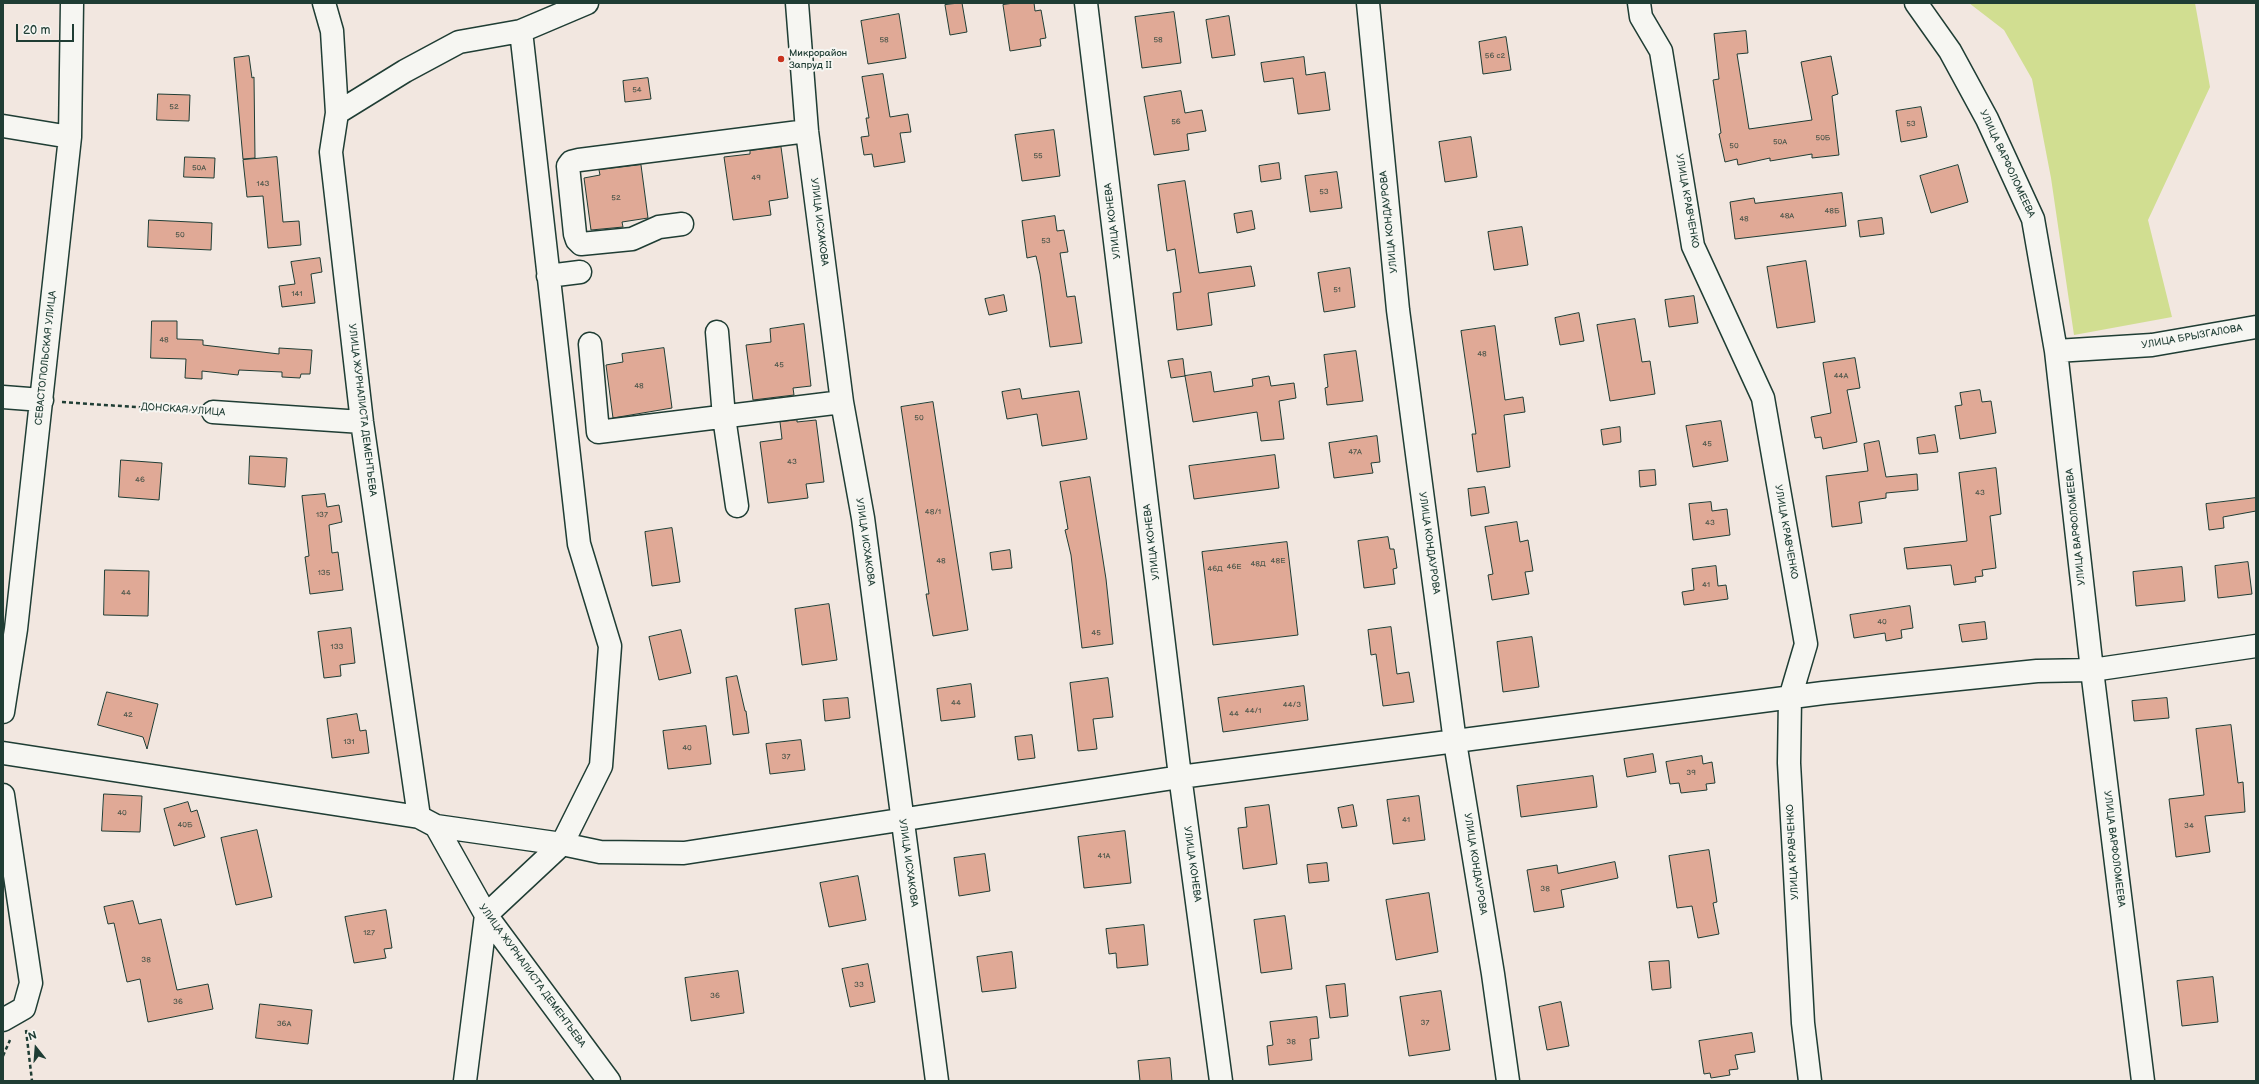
<!DOCTYPE html>
<meta charset="utf-8">
<style>
body{margin:0}
#map{position:relative;width:2259px;height:1084px;overflow:hidden;background:#f2e7e0;font-family:"Balsamiq Sans",sans-serif}
canvas{display:block}
.frame{position:absolute;inset:0;border:4px solid #1f3d34;pointer-events:none}
.north{position:absolute;left:16px;top:1028px;width:40px;height:40px;-webkit-text-stroke:3px #f6f6f2;paint-order:stroke;rotate:343deg;font-size:11px;font-weight:700;line-height:16px;text-align:center;color:#1f3d34}
.north::after{content:'';display:block;margin:auto;width:14px;height:18px;background:#1f3d34;clip-path:polygon(50% 0,100% 100%,50% 72%,0 100%)}
.scale{position:absolute;left:16px;top:24px;width:58px;height:18px;box-sizing:border-box;border:2px solid #1f3d34;border-top:0;padding-left:5px;font-size:12px;line-height:14px;white-space:nowrap;color:#1f3d34;-webkit-text-stroke:3px #f6f6f2;paint-order:stroke}
</style>
<div id="map">
<canvas width="2259" height="1084"></canvas>
<div class="frame"></div>
<div class="north">N</div>
<div class="scale">20 m</div>
</div>
<script>
const context = document.querySelector('canvas').getContext('2d');
context.lineJoin = 'round';
function fill(path, color) { context.fillStyle = color; context.fill(path, 'evenodd'); }
function trace(path, color, width, dash) { context.strokeStyle = color; context.lineWidth = width; context.lineCap = dash ? 'butt' : 'round'; context.setLineDash(dash || []); context.stroke(path); }
function write(font, color, halo, rows, align = 'center') {
  context.font = font + ' "Balsamiq Sans",sans-serif'; context.lineWidth = 4; context.setLineDash([]); context.textBaseline = 'middle'; context.strokeStyle = halo; context.fillStyle = color; for (const [text, x, y, turn = 0] of rows) {
    context.save(); context.translate(x, y); context.rotate((+turn || 0) * Math.PI / 180); context.textAlign = isNaN(turn) ? turn : align; if (halo) context.strokeText(text, 0, 0); context.fillText(text, 0, 0); context.restore();
  }
}
fill(new Path2D(`
 M1969,3H2195L2210,87L2148,220L2172,317L2074,335L2051,178L2032,79L2004,30Z`), '#d1de91');
const building = new Path2D(`
 M962,3L967,32L950,35L945,5Z
 M1014,3H1034L1035,11L1041,10L1046,38L1040,39L1041,46L1010,51L1003,5Z
 M1174,12L1181,63L1142,68L1135,17Z
 M899,14L906,58L868,64L861,21Z
 M1229,16L1235,55L1212,58L1206,20Z
 M1746,31L1748,53L1737,54L1749,129L1812,120L1801,62L1831,56L1838,94L1832,96L1839,155L1812,158V154L1770,161V158L1738,165L1737,159L1725,162L1719,134L1721,133L1713,80L1719,79L1714,34Z
 M1506,37L1511,70L1483,74L1479,42Z
 M249,56L252,78L254,77L255,158L243,159L234,58Z
 M1304,57L1306,75L1325,72L1330,110L1298,114L1293,78L1264,82L1261,63Z
 M883,74L890,117L908,114L911,132L900,133L905,162L874,167L872,154L864,155L861,137L869,136L866,118H869L862,77Z
 M648,78L651,99L625,102L623,81Z
 M1181,91L1185,113L1202,110L1206,131L1187,134L1189,150L1154,155L1144,97Z
 M158,94L190,95L189,121L157,120Z
 M1921,107L1927,137L1901,142L1896,111Z
 M1054,130L1060,176L1022,181L1015,135Z
 M1471,137L1477,177L1445,182L1439,142Z
 M781,147L788,198L769,201L771,215L733,220L724,157L750,154V151Z
 M185,157L215,158L214,178L184,177Z
 M277,157L283,222L299,221L301,245L268,248L263,196L247,197L243,160Z
 M1279,163L1281,179L1261,182L1259,166Z
 M641,165L648,218L622,222L623,227L591,230L584,178L600,175L599,170Z
 M1958,165L1968,202L1931,213L1920,176Z
 M1337,172L1342,208L1310,212L1305,176Z
 M1185,181L1199,273L1251,266L1255,286L1208,293L1212,325L1177,330L1173,293L1181,292L1175,249L1167,251L1158,185Z
 M1842,193L1846,226L1735,239L1730,202L1754,198L1755,203Z
 M1252,211L1255,229L1237,233L1234,214Z
 M1055,216L1057,231L1064,230L1068,252L1060,253L1067,297L1075,296L1082,343L1050,347L1040,274L1036,256L1027,258L1022,221Z
 M1882,218L1884,234L1860,237L1858,221Z
 M149,220L212,223L211,250L148,247Z
 M1522,227L1528,265L1494,270L1488,232Z
 M320,258L322,272L311,274L315,303L282,307L279,286L295,284L291,262Z
 M1806,261L1815,322L1777,328L1767,267Z
 M1350,268L1355,307L1324,312L1318,273Z
 M1004,295L1007,311L989,315L985,299Z
 M1694,296L1698,323L1669,327L1665,300Z
 M1579,313L1584,341L1560,345L1555,318Z
 M1635,319L1642,362L1650,361L1655,394L1610,401L1597,325Z
 M152,321H177V339L203,340V345L279,354V348L312,350L310,374H301L300,378L282,377V372L239,370L238,375L202,371V379L185,378L186,359L151,358Z
 M804,324L811,386L793,388L794,395L753,400L746,345L771,342L770,329Z
 M1495,326L1505,400L1523,397L1525,412L1504,415L1510,467L1477,472L1472,434H1476L1461,331Z
 M664,348L672,408L613,418L606,365L623,362L622,354Z
 M1356,351L1363,401L1327,405L1325,388L1328,387L1324,355Z
 M1855,358L1860,388L1847,390L1857,442L1823,449L1821,437L1815,438L1811,417L1831,413L1823,363Z
 M1183,359L1185,376L1171,378L1168,361Z
 M1211,372L1214,392L1253,386L1252,379L1269,376L1271,386L1294,383L1296,398L1279,401L1284,439L1261,441L1257,412L1193,422L1185,376Z
 M1020,389L1022,399L1079,391L1087,439L1042,446L1037,414L1007,419L1002,392Z
 M1980,390L1982,402L1991,401L1996,433L1960,439L1955,406L1962,405L1960,393Z
 M933,402L968,630L933,636L926,594H929L901,407Z
 M797,420V422L816,420L824,482L806,484L808,498L768,503L760,442L782,439L780,422Z
 M1721,421L1728,461L1693,467L1686,426Z
 M1620,427L1621,442L1603,445L1601,430Z
 M1935,435L1938,452L1919,454L1917,438Z
 M1377,436L1380,462L1371,463L1373,473L1334,478L1329,443Z
 M1879,441L1886,477L1917,474L1918,490L1886,493V498L1859,502L1862,523L1832,527L1826,476L1868,471L1864,444Z
 M1275,455L1279,488L1194,499L1189,466Z
 M250,456L287,458L285,487L249,484Z
 M121,460L162,463L159,500L119,497Z
 M1996,468L2001,514L1990,516L1996,568L1982,570L1983,576L1975,577L1976,582L1954,585L1951,565L1907,569L1904,548L1967,541L1959,473Z
 M1655,470L1656,485L1640,487L1639,471Z
 M1090,477L1106,579L1113,644L1082,648L1071,555L1065,530L1068,529L1060,482Z
 M1485,487L1489,513L1471,516L1468,489Z
 M325,494L327,507L339,505L342,522L329,525L332,553L338,552L343,590L310,594L305,557L309,556L302,496Z
 M2256,498V511L2223,517L2224,528L2209,530L2206,504Z
 M1711,502L1712,511L1727,509L1730,535L1693,540L1689,504Z
 M1517,522L1520,542L1528,540L1533,571L1525,572L1529,594L1492,600L1488,575L1493,574L1485,527Z
 M672,528L680,582L652,586L645,532Z
 M1388,537L1390,549H1394L1397,568L1393,569L1395,584L1364,588L1358,541Z
 M1287,542L1298,635L1213,645L1202,552Z
 M1010,550L1012,568L992,570L990,553Z
 M2248,562L2252,594L2218,598L2215,566Z
 M1716,566L1718,586L1726,585L1728,599L1684,605L1682,592L1694,590L1692,569Z
 M2182,567L2185,601L2136,606L2133,572Z
 M105,570L149,571L148,616L104,615Z
 M829,604L837,660L802,665L795,609Z
 M1910,606L1913,628L1901,630L1902,638L1886,641L1885,633L1854,638L1850,615Z
 M1985,622L1987,639L1962,642L1959,625Z
 M1391,627L1397,674L1409,672L1414,702L1383,706L1376,654L1371,655L1368,630Z
 M351,628L355,663L340,665L341,676L324,678L318,632Z
 M681,630L691,673L659,680L649,637Z
 M1532,637L1539,687L1503,692L1497,642Z
 M737,676L745,711H746L749,733L733,735L726,678Z
 M1108,678L1113,717L1093,719L1097,749L1078,751L1070,683Z
 M971,684L975,717L941,721L937,689Z
 M1304,686L1308,720L1223,732L1218,698Z
 M107,692L158,704L147,749L143,737L98,725Z
 M848,698L850,718L825,721L823,700Z
 M2167,698L2169,718L2134,721L2132,701Z
 M357,714L360,731L366,730L369,753L332,758L327,719Z
 M2231,725L2238,783L2243,782L2245,812L2205,816L2210,852L2176,857L2169,799L2204,795L2196,729Z
 M706,726L711,764L668,769L663,731Z
 M1032,735L1035,758L1018,760L1015,737Z
 M801,740L805,770L770,774L766,744Z
 M1653,754L1656,772L1627,777L1624,759Z
 M1702,756L1703,764L1712,762L1715,783L1706,784L1707,790L1681,793L1679,783L1670,784L1666,762Z
 M1593,776L1597,807L1521,817L1517,786Z
 M104,794L142,796L140,832L102,831Z
 M1419,796L1425,840L1393,844L1387,800Z
 M188,802L191,812L197,810L205,837L174,846L164,809Z
 M1269,805L1277,864L1243,869L1238,828L1247,827L1245,808Z
 M1353,805L1357,826L1342,828L1338,808Z
 M257,830L272,897L236,905L221,838Z
 M1125,831L1131,883L1084,888L1078,837Z
 M1709,850L1717,902L1713,903L1719,934L1698,938L1692,906L1677,908L1669,856Z
 M985,854L990,891L959,896L954,858Z
 M1615,862L1618,878L1561,890L1564,907L1534,912L1527,870L1557,865L1558,873Z
 M1327,863L1329,881L1309,883L1307,865Z
 M858,876L866,920L829,927L820,883Z
 M1429,893L1438,952L1396,960L1386,900Z
 M133,901L139,924L161,919L177,990L208,984L213,1009L148,1022L140,979L127,982L114,923L108,924L104,907Z
 M386,910L392,948L384,949L386,958L354,963L345,917Z
 M1285,916L1292,969L1261,973L1254,920Z
 M1144,925L1148,965L1117,968L1116,953L1109,954L1106,929Z
 M1012,952L1016,988L982,992L977,957Z
 M1669,961L1671,988L1652,990L1649,962Z
 M868,964L875,1002L850,1007L842,969Z
 M738,971L744,1013L691,1021L685,978Z
 M2213,977L2218,1022L2182,1026L2177,981Z
 M1345,984L1348,1016L1330,1018L1326,986Z
 M1441,991L1450,1050L1409,1056L1400,997Z
 M1561,1002L1569,1046L1547,1050L1539,1007Z
 M260,1004L312,1010L308,1044L256,1038Z
 M1317,1017L1319,1038L1310,1039L1312,1060L1269,1065L1267,1046L1273,1045L1270,1022Z
 M1752,1033L1755,1052L1735,1055L1738,1069L1729,1070L1730,1075L1711,1078L1710,1073L1704,1074L1699,1041Z
 M1170,1058L1172,1081H1140L1138,1061Z`);
fill(building, '#e0a996');
trace(building, '#1f3d34', 1);
const minor = new Path2D(`
 M324,3L332,31L337,113L331,152L362,422L419,817
 M797,3L807,131L842,402L863,518L937,1081
 M1086,3L1179,768L1221,1081
 M1368,3L1398,310L1455,742L1493,974L1508,1081
 M1639,3L1641,17L1661,51L1693,246L1763,398L1806,644L1790,698L1789,763L1803,1023L1810,1081
 M1916,3L1950,51L1987,119L2033,219L2056,351L2092,670L2143,1081
 M337,113L405,71L459,42L521,31L587,3
 M3,126L70,137
 M682,224L659,227L632,239L581,244L577,240L575,234L568,166L571,162L579,160L807,131
 M548,276L580,272
 M717,332L724,417L737,506
 M590,344L598,432L842,402
 M2056,351L2152,345L2256,327
 M3,397L42,400
 M213,412L362,422
 M3,712L16,629L70,137L72,3
 M3,753L419,817L436,826L562,844L600,852L684,853L1180,777L1823,693L2037,671L2092,670L2256,646
 M3,795L31,983L24,1008L3,1020
 M436,826L486,915L609,1081
 M465,1081L486,915L562,844L601,766L610,646L579,544L521,31`);
trace(minor, '#1f3d34', 25);
trace(new Path2D(`
 M62,402L193,411
 M26,1030L32,1081
 M3,1056L10,1040`), '#1f3d34', 2.5, [4, 3]);
trace(minor, '#f6f6f2', 22);
for (const [x, y, r, color] of [
 [781,59,4,"#c8321e"]
]) { const dot = new Path2D(); dot.arc(x, y, r, 0, 2 * Math.PI); context.fillStyle = color; context.fill(dot); trace(dot, '#f6f6f2', 1.5); }
write('8px', '#4f584c', null, [
 ["58",884,40],
 ["58",1158,40],
 ["56 с2",1495,56],
 ["54",637,90],
 ["52",174,107],
 ["56",1176,122],
 ["53",1911,124],
 ["50Б",1823,138],
 ["50А",1780,142],
 ["50",1734,146],
 ["55",1038,156],
 ["50А",199,168],
 ["49",756,178],
 ["143",263,184],
 ["53",1324,192],
 ["52",616,198],
 ["48Б",1832,211],
 ["48А",1787,216],
 ["48",1744,219],
 ["50",180,235],
 ["53",1046,241],
 ["51",1337,290],
 ["141",297,294],
 ["48",164,340],
 ["48",1482,354],
 ["45",779,365],
 ["44А",1841,376],
 ["48",639,386],
 ["50",919,418],
 ["45",1707,444],
 ["47А",1355,452],
 ["43",792,462],
 ["46",140,480],
 ["43",1980,493],
 ["48/1",933,512],
 ["137",322,515],
 ["43",1710,523],
 ["48",941,561],
 ["48Е",1278,561],
 ["48Д",1258,564],
 ["46Е",1234,567],
 ["46Д",1215,569],
 ["135",324,573],
 ["41",1706,585],
 ["44",126,593],
 ["40",1882,622],
 ["45",1096,633],
 ["133",337,647],
 ["44",956,703],
 ["44/3",1292,705],
 ["44/1",1253,711],
 ["44",1234,714],
 ["42",128,715],
 ["131",349,742],
 ["40",687,748],
 ["37",786,757],
 ["39",1691,773],
 ["40",122,813],
 ["41",1406,820],
 ["40Б",185,825],
 ["34",2189,826],
 ["41А",1104,856],
 ["38",1545,889],
 ["127",369,933],
 ["38",146,960],
 ["33",859,985],
 ["36",715,996],
 ["36",178,1002],
 ["37",1425,1023],
 ["36А",284,1024],
 ["38",1291,1042]
]);
write('10px', '#1f3d34', '#f6f6f2', [
 ["Микрорайон",789,53],
 ["Запруд II",789,65]
], 'left');
write('10px', '#1f3d34', '#f6f6f2', [
 ["УЛИЦА ВАРФОЛОМЕЕВА",2007,164,65],
 ["УЛИЦА КРАВЧЕНКО",1687,201,80],
 ["УЛИЦА КОНЕВА",1113,221,-97],
 ["УЛИЦА ИСХАКОВА",819,222,83],
 ["УЛИЦА КОНДАУРОВА",1389,222,-96],
 ["УЛИЦА БРЫЗГАЛОВА",2192,337,-10],
 ["СЕВАСТОПОЛЬСКАЯ УЛИЦА",46,358,-84],
 ["ДОНСКАЯ УЛИЦА",183,410,4],
 ["УЛИЦА ЖУРНАЛИСТА ДЕМЕНТЬЕВА",362,410,83],
 ["УЛИЦА ВАРФОЛОМЕЕВА",2076,527,-96],
 ["УЛИЦА КРАВЧЕНКО",1786,532,80],
 ["УЛИЦА ИСХАКОВА",865,542,82],
 ["УЛИЦА КОНЕВА",1152,542,-97],
 ["УЛИЦА КОНДАУРОВА",1429,543,82],
 ["УЛИЦА ВАРФОЛОМЕЕВА",2114,849,83],
 ["УЛИЦА КРАВЧЕНКО",1793,852,-93],
 ["УЛИЦА ИСХАКОВА",908,863,82],
 ["УЛИЦА КОНЕВА",1192,864,82],
 ["УЛИЦА КОНДАУРОВА",1475,864,81],
 ["УЛИЦА ЖУРНАЛИСТА ДЕМЕНТЬЕВА",532,976,54]
]);
</script>
